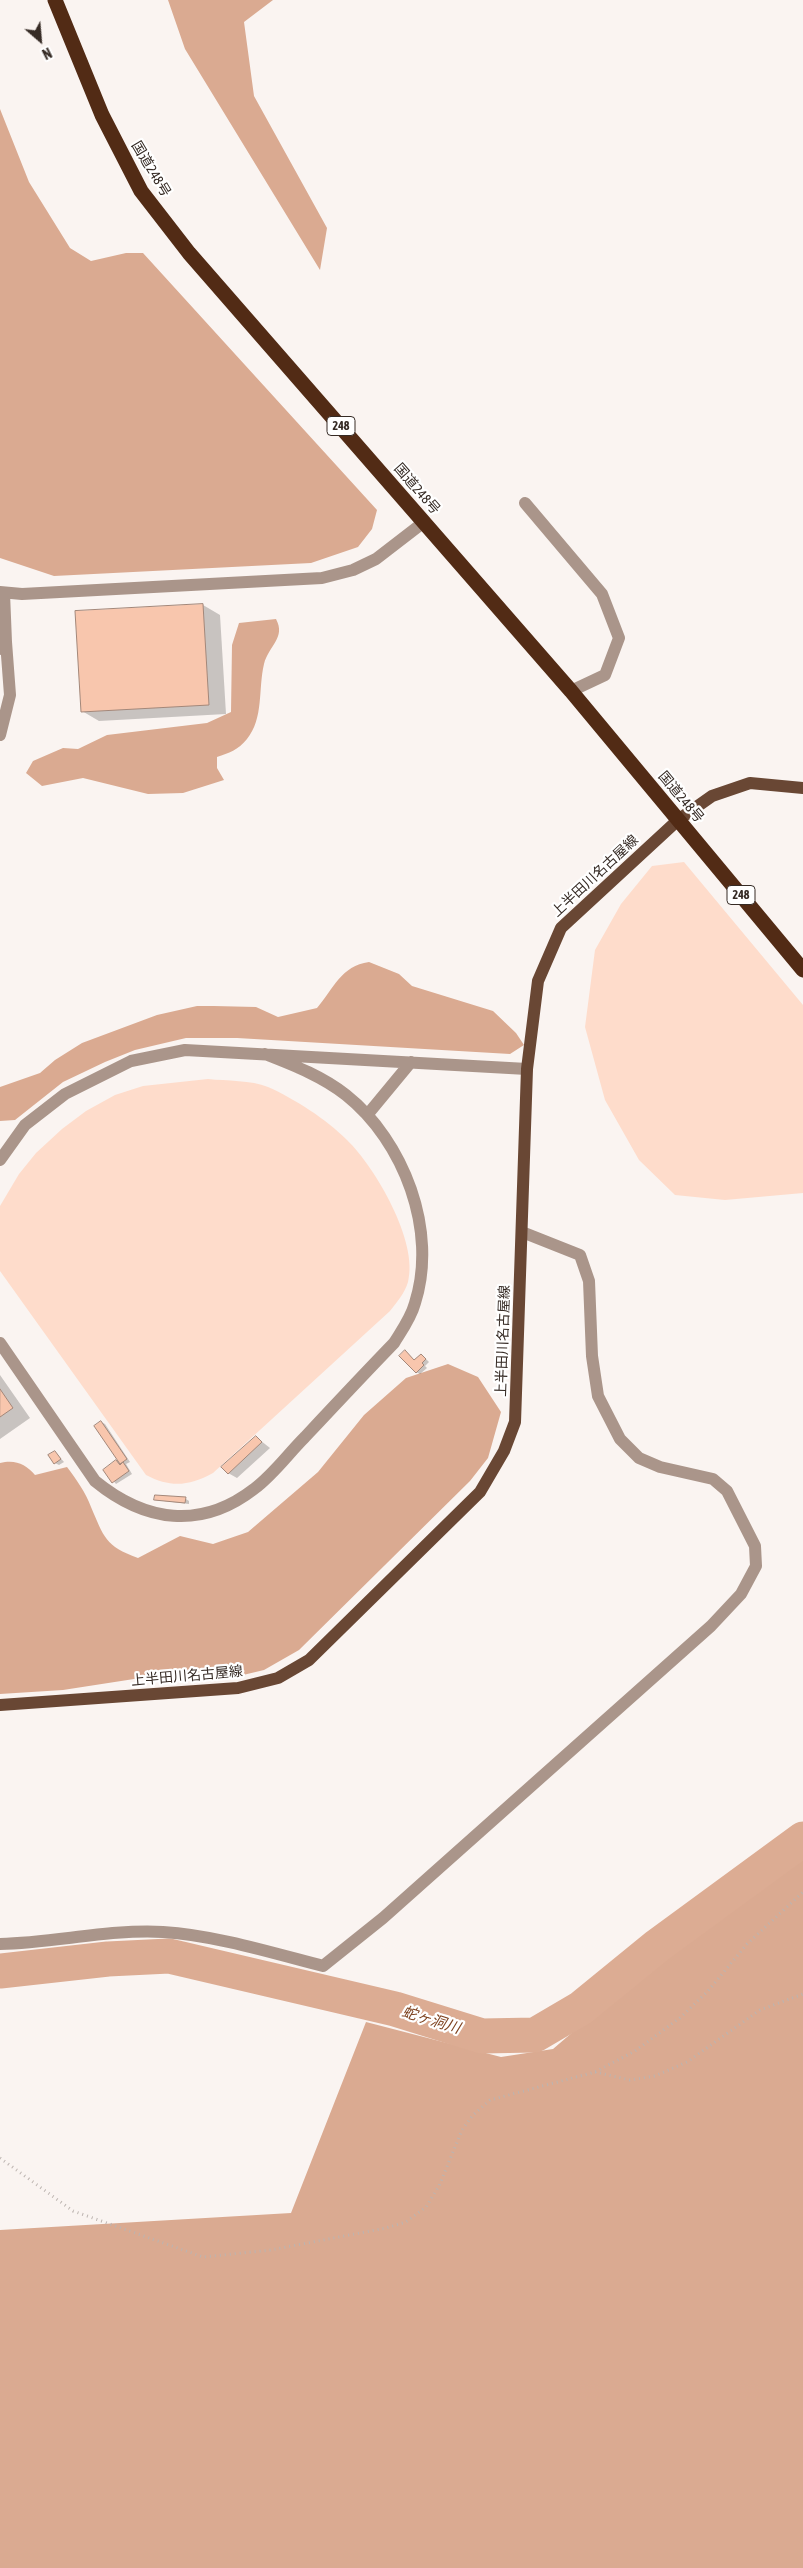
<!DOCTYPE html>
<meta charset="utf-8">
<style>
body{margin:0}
#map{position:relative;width:803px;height:2568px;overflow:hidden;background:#faf4f1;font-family:"Asap Condensed",sans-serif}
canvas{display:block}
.north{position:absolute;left:15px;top:15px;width:50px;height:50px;-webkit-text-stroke:4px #fff;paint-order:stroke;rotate:153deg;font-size:14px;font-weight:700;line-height:20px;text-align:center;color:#362b25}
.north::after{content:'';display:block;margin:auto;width:18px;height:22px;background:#362b25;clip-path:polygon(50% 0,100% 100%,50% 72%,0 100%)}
</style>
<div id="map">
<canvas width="803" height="2568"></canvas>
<div class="north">N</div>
</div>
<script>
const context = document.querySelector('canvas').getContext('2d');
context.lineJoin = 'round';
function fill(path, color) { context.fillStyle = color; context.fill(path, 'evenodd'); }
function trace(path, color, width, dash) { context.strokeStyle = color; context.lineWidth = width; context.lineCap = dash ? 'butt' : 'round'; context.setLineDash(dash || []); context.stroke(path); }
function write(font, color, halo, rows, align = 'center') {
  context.font = font + ' "Asap Condensed","Noto Sans JP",sans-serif'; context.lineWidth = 4.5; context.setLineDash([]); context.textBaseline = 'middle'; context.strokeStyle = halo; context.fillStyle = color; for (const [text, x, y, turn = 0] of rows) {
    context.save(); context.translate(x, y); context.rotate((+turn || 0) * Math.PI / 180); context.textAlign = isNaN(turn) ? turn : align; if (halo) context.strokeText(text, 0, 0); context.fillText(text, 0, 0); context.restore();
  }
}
fill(new Path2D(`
 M684,862L803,1005V1193L725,1200L675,1195L639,1160L605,1100L585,1027L595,950L621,904L652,866Z
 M208,1079C227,1081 251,1080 268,1087C295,1099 326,1119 347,1140C375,1167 419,1242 408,1282C405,1293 396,1303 390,1311L213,1473C189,1486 171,1488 146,1475L0,1271V1206L19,1174L36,1153L62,1129L86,1111L115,1095L143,1086Z`), '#fedccb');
fill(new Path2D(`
 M168,0H273L244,22L254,96L327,228L320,270L185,49Z
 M0,109L29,182L70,248L91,261L126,253H143L377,510L372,529L358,547L311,563L54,576L0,558Z
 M276,619C286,638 269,645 264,664C258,689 264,718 247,739C238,750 229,753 217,757V768L224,780L183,793L148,794L83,778L42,786L26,773L33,761L63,748L78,749L107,735L207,723L231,712L232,645L239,623Z
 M369,962L399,974L412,986L493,1011L516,1033L524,1045L510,1054L237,1038H186L135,1050L105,1062L63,1082L15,1120L0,1121V1087L40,1073L55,1060L82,1043L157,1015L197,1006H214L256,1007L278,1017L317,1008C334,988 341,966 369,962Z
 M448,1364L478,1377L501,1412L488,1458L470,1481L299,1650L264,1670L243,1675L134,1679L63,1690L0,1694V1463C15,1459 26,1464 35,1475L67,1467C76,1479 86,1493 91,1507C104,1537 105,1546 138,1558L180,1536L213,1544L248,1532L318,1472L364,1415L406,1378Z
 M803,1858V2568H0V2230L291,2213L366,2022L501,2057L553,2049L637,1977L726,1912L771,1875Z`), '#daaa91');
fill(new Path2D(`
 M203,605L220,615L226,714L99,721L82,711L76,613Z
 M405,1352L415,1361L421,1355L425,1358L429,1362L425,1366L427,1368L420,1374L416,1372Z
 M0,1375L30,1418L0,1439Z
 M101,1422L105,1424L130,1462L126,1464L132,1474L116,1484L104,1470L119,1460Z
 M256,1437L270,1448L237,1478L228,1473Z
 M55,1452L64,1462L59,1465L55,1463Z
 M186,1499L189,1501V1504L155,1500Z`), '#0003');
trace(new Path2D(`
 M0,1971L108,1959L169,1956L395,2009L482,2036L535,2035L581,2008L657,1946L803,1839`), '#dcac93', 35);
const building = new Path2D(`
 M203,604L209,705L81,712L75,611Z
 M405,1350L414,1360L421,1354L426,1359L422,1363L424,1365L416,1373L399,1356Z
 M0,1389L13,1408L0,1417Z
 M101,1421L127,1459L120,1464L94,1426Z
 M256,1436L262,1442L228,1474L221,1467Z
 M55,1451L61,1459L54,1464L48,1455Z
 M116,1460L120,1465L123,1462L129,1471L112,1483L103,1470Z
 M155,1495L186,1497L185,1503L154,1500Z`);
fill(building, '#f8c6ad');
trace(building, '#a38779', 1);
trace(new Path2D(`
 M595,2072L630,2080L655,2076L687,2062L760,2010L803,1994
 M0,2158L73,2211L203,2257L271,2250L386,2228L406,2222L426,2207L439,2186L462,2130L473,2115L490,2100L595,2072L635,2051L681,2017L708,1991L747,1944L803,1892`), '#bcb4b0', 3, [1, 4]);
trace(new Path2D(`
 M525,503L602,594L619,638L605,675L571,691
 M0,592L22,594L322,578L353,570L376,559L424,522
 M2,649L6,642L4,593
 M0,735L10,695L6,642
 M368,1114L411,1062
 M0,1160L25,1125L65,1094L131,1061L185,1050L527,1069
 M0,1343L95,1481C145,1522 201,1530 254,1489C273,1475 288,1454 305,1437C334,1406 364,1374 394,1343C402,1330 411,1318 415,1303C438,1231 404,1141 346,1095C322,1076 293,1065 265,1054
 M0,1944C55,1943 108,1929 163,1932C214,1935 273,1953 323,1966L383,1918L711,1626L741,1594L756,1566L755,1546L727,1491L713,1479L660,1467L639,1458L620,1439L598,1396L592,1356L589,1281L580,1255L522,1232`), '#aa958a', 12);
trace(new Path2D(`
 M0,1705L238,1688L278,1678L309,1660L480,1492L504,1451L515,1422L527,1069L538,981L561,928L678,820L712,796L750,783L803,788`), '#694734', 12);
trace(new Path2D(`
 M55,0L102,115L141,191L189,253L571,691L803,970`), '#522b15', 15);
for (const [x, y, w] of [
 [341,426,28],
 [741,895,28]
]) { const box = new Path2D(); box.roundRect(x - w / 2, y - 9.5, w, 19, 4); context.fillStyle = '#fff'; context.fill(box); trace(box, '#362b25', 1); }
write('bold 12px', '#362b25', null, [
 ["248",341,426],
 ["248",741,895]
]);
write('14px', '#362b25', '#fff', [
 ["国道248号",151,169,59],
 ["国道248号",417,489,49],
 ["国道248号",681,797,50],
 ["上半田川名古屋線",595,876,-43],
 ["上半田川名古屋線",503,1341,-88],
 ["上半田川名古屋線",187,1676,-5]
]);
write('italic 15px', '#7e421f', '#fff', [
 ["蛇ヶ洞川",431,2020,17]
]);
</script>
